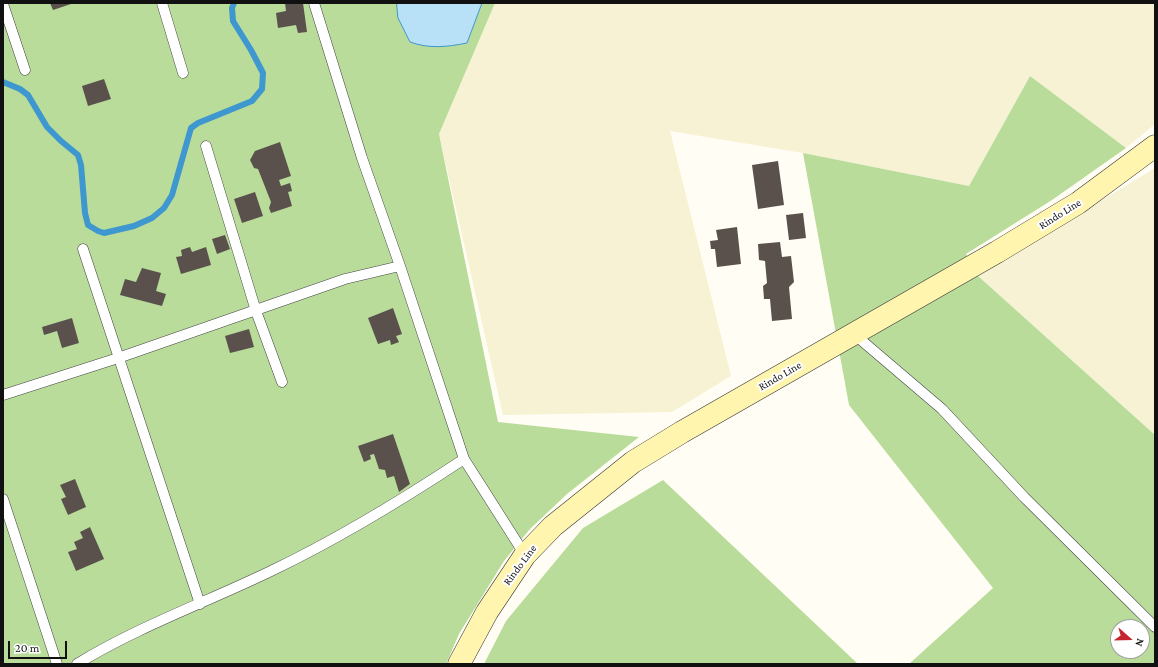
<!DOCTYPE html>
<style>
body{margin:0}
#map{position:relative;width:1158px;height:667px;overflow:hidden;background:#fffdf4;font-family:"Crimson Pro",serif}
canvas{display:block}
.frame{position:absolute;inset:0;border:4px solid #111;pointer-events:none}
.north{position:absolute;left:1110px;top:619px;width:40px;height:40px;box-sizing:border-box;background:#fff;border:1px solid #a0a0a0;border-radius:50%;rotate:110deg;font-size:11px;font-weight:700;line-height:16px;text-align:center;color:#111}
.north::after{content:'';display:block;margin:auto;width:14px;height:18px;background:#c4262f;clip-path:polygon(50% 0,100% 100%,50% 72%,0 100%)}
.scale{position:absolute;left:8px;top:641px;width:59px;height:18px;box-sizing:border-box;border:2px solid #111;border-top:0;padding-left:5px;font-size:12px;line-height:14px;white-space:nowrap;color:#111;-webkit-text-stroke:3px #fff;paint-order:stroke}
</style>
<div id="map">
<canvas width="1158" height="667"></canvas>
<div class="frame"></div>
<div class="north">N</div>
<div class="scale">20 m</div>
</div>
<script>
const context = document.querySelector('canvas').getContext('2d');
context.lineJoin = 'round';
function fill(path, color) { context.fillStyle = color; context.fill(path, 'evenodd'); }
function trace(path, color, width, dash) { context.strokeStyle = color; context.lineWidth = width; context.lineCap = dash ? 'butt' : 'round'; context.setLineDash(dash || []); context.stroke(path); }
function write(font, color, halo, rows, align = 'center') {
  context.font = font + ' "Crimson Pro",serif'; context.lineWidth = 4; context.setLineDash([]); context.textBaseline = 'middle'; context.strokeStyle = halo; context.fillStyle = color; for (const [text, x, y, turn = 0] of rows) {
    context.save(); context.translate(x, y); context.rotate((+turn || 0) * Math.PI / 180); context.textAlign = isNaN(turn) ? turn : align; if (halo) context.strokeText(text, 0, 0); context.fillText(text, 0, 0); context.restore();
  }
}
fill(new Path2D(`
 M495,3H1155V124L1126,148L1030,76L969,186L803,153L670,131L731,376L672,412L503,415L439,134Z
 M1155,168V435L978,276Z`), '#f6f2d3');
fill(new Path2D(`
 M3,3H397L398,18L467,43L482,3H495L439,134L498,422L639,437L567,494L530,529L504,561L459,634L446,664H3Z
 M1030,76L1126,148L1052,200L966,254L978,276L1155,435V664H909L993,588L849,405L803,153L969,186ZM1118,627H1142V651H1118Z
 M663,480L858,664H484L506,621L583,528Z`), '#b9dc9b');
const water = new Path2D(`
 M397,3H482L467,43C447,47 429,49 410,42L398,18Z`);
fill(water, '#b8e0f7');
trace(water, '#3e97cf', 1);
trace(new Path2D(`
 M3,82L20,89L28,95L47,127L61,141L78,155L81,165L85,213L88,225L98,231L104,233L134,226L152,218L164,208L172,195L191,128L198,123L252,101L262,89L263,73L251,50L233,21L232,8L234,3`), '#3e97cf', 6);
fill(new Path2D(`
 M50,3H74L53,10Z
 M285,3H303L307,32L298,33L296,25L278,28L276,13L286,11Z
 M104,79L111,99L88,106L82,86Z
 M280,142L291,176L279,180L281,186L290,183L292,191L288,192L292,206L271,213L269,208L271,202L258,169L254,168L250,160L255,151Z
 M778,161L784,205L758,209L752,165Z
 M255,192L263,216L242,223L234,199Z
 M803,213L806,238L789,240L786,215Z
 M737,227L741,264L717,267L715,249H711L710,241L718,240L716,230Z
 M225,235L230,249L217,254L212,239Z
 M780,242L782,257L791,256L794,282L789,287L792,319L772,321L770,299H764L763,286L767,283L765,261L759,260L758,244Z
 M190,247L192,252L206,247L211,265L181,274L176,257L182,256L181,250Z
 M142,268L161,273L156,291L166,294L162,306L120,295L125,279L136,282Z
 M393,308L402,334L396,336L399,342L391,345L390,340L378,344L368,318Z
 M72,318L79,343L62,348L57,331L44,335L42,327Z
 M249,329L254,347L230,353L225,336Z
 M393,434L410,484L399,492L394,476L387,478L385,470L379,469L374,454L370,455L371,459L364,462L358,446Z
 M75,479L86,507L68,515L61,499L66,497L60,485Z
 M90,527L104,559L76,571L68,552L77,549L74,542L83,538L80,532Z`), '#5a514d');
const lane = new Path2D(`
 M162,3L183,73
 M314,3L362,158L400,266L464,459L525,555
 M3,4L25,70
 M206,146L256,311L282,382
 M83,249L200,604
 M854,334L942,409L1024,497L1155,627
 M3,395L118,358L345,279L400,266
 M3,499L57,664
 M77,664C137,627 207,602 271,571C338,539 402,500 464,459`);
const secondary = new Path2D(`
 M459,664L487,612L525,555L553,526L633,462L682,432L997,252L1078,203L1155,146`);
trace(lane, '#444', 11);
trace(secondary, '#333', 23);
trace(lane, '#fff', 10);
trace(secondary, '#fff5af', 22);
write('11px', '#111', '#fff', [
 ["Rindo Line",1060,214,-32],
 ["Rindo Line",780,376,-30],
 ["Rindo Line",520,565,-53]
]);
</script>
